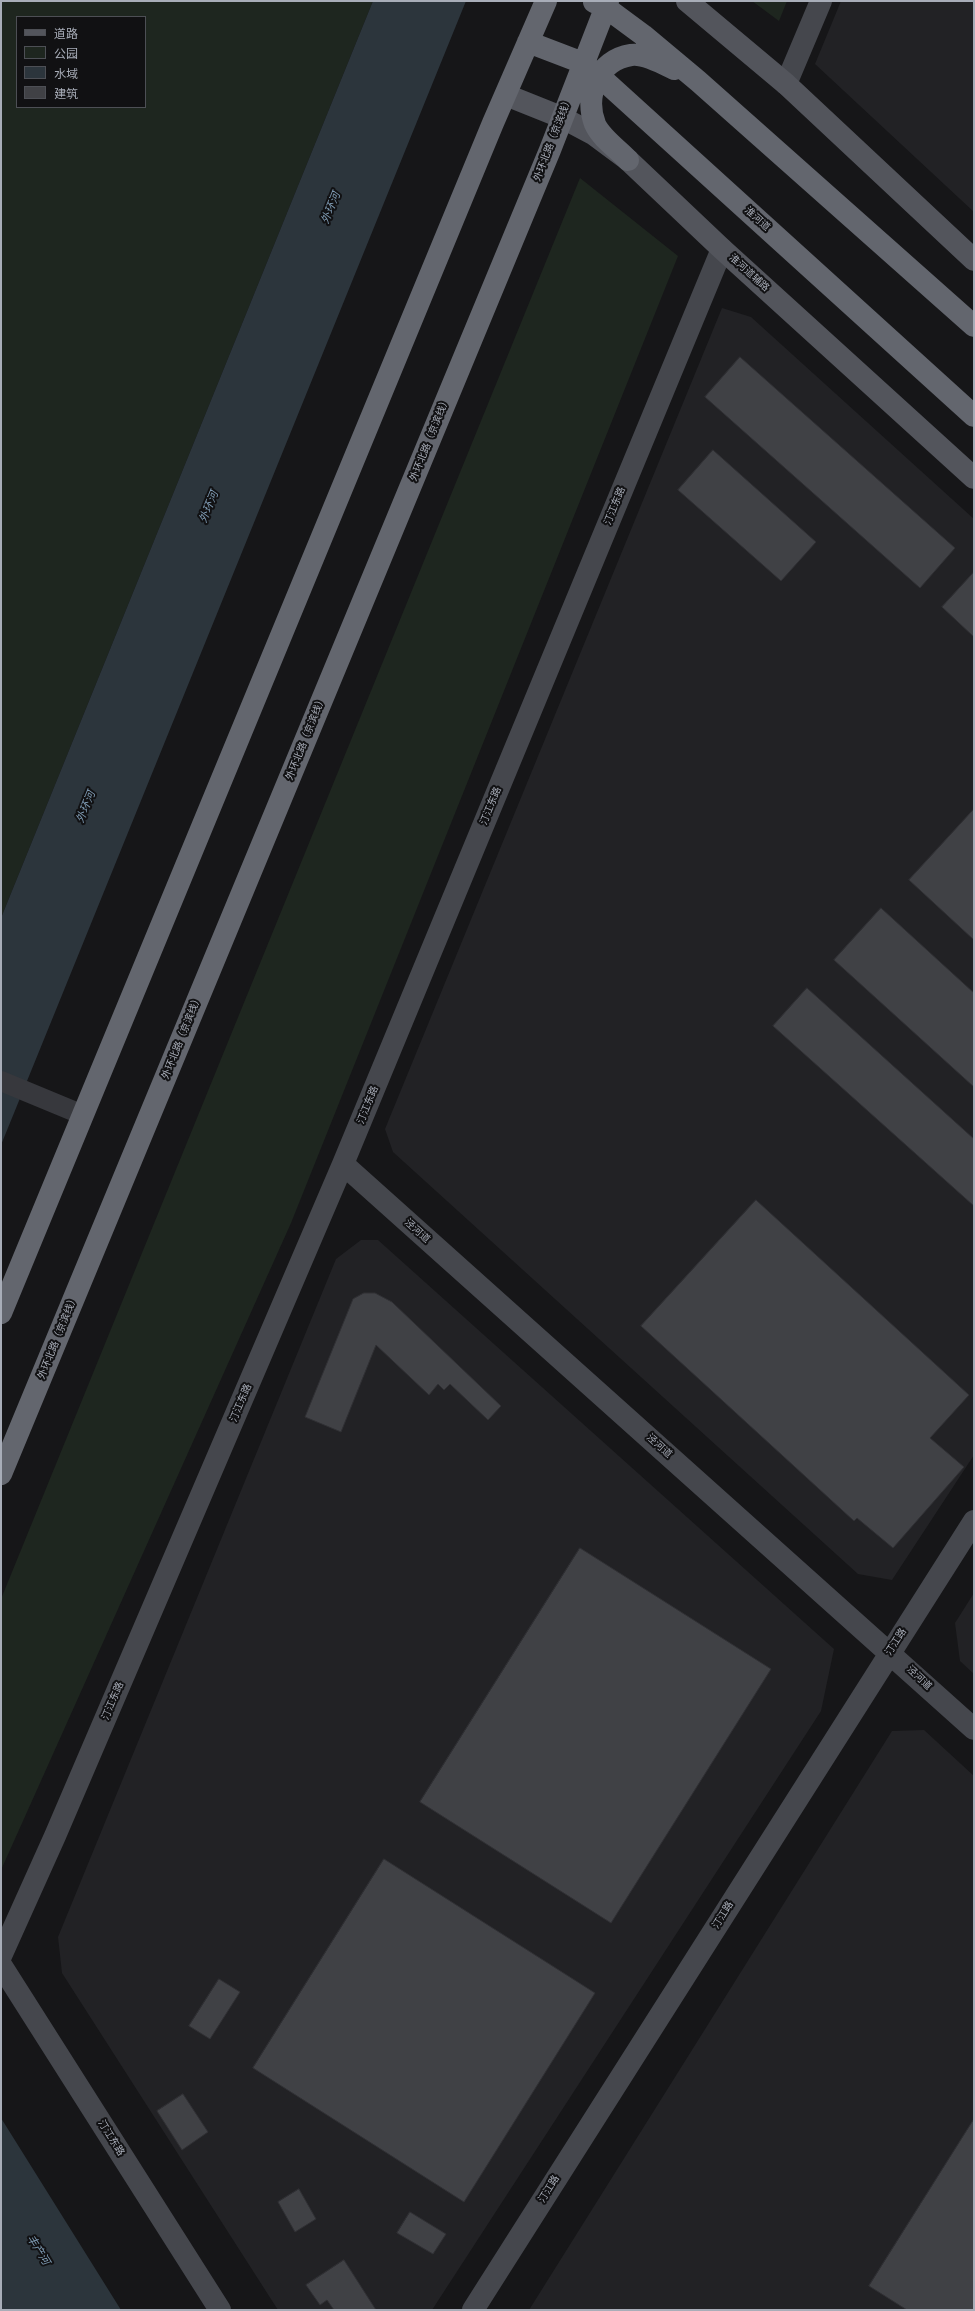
<!DOCTYPE html>
<meta charset="utf-8">
<style>
body{margin:0}
#map{position:relative;width:975px;height:2311px;overflow:hidden;background:#161618;font-family:Arial,"Noto Sans SC",sans-serif}
canvas{display:block}
.frame{position:absolute;inset:0;border:2px solid #a8adb8;pointer-events:none}
.legend{position:absolute;left:16px;top:16px;width:130px;height:92px;box-sizing:border-box;background:#111113;border:1px solid #4d4f55;margin:0;padding:5px 7px;list-style:none;font-size:12px;color:#a8adb8}
.legend li{display:flex;align-items:center;gap:8px;height:20px}
.legend b{width:20px;border:1px solid #4d4f55}
</style>
<div id="map">
<canvas width="975" height="2311"></canvas>
<div class="frame"></div>
<ul class="legend">
<li><b style="height:5px;background:#53555c"></b>道路</li>
<li><b style="height:11px;background:#1e261f"></b>公园</li>
<li><b style="height:11px;background:#2c353c"></b>水域</li>
<li><b style="height:11px;background:#404145"></b>建筑</li>
</ul>
</div>
<script>
const context = document.querySelector('canvas').getContext('2d');
context.lineJoin = 'round';
function fill(path, color) { context.fillStyle = color; context.fill(path, 'evenodd'); }
function trace(path, color, width, dash) { context.strokeStyle = color; context.lineWidth = width; context.lineCap = dash ? 'butt' : 'round'; context.setLineDash(dash || []); context.stroke(path); }
function write(font, color, halo, rows, align = 'center') {
  context.font = font + ' Arial,"Noto Sans SC",sans-serif'; context.lineWidth = 4; context.setLineDash([]); context.textBaseline = 'middle'; context.strokeStyle = halo; context.fillStyle = color; for (const [text, x, y, turn = 0] of rows) {
    context.save(); context.translate(x, y); context.rotate((+turn || 0) * Math.PI / 180); context.textAlign = isNaN(turn) ? turn : align; if (halo) context.strokeText(text, 0, 0); context.fillText(text, 0, 0); context.restore();
  }
}
fill(new Path2D(`
 M841,1H974V212L815,64Z
 M722,308L751,317L974,519V1455L892,1580L858,1574L393,1152L385,1129Z
 M361,1240H378L834,1649L821,1711L432,2310H278L62,1973L58,1937L336,1259Z
 M974,1593V1674L960,1661L955,1623Z
 M924,1730L974,1776V2310H529L892,1731Z`), '#222225');
fill(new Path2D(`
 M1,1H373L1,918ZM17,17H145V107H17Z
 M752,1H787L779,21Z
 M580,178L678,256L291,1223L1,1870V1599Z`), '#1e261f');
fill(new Path2D(`
 M373,1H466L1,1145V918Z
 M1,2118L121,2310H1Z`), '#2c353c');
const building = new Path2D(`
 M740,357L955,548L920,588L705,397Z
 M713,450L816,542L781,581L678,490Z
 M974,572V637L942,607Z
 M974,809V940L909,880Z
 M881,908L974,993V1087L834,960Z
 M807,988L974,1139V1206L773,1026Z
 M756,1200L969,1395L930,1438L964,1467L893,1548L857,1518L854,1521L641,1326Z
 M364,1293H375L392,1302L501,1406L488,1420L450,1384L444,1390L438,1384L429,1395L376,1345L341,1432L305,1417L353,1299Z
 M580,1548L771,1669L611,1923L420,1802Z
 M384,1859L595,1993L464,2202L253,2068Z
 M219,1979L240,1992L210,2039L189,2026Z
 M183,2094L208,2132L182,2150L157,2111Z
 M974,2119V2310H907L869,2286Z
 M299,2189L316,2219L295,2232L278,2202Z
 M410,2212L446,2234L433,2254L397,2233Z
 M344,2260L376,2310H334L327,2300L320,2305L306,2285Z`);
fill(building, '#404145');
trace(building, '#303034', 1);
trace(new Path2D(`
 M1,1081L83,1115`), '#37383d', 20);
trace(new Path2D(`
 M786,84L821,1
 M343,1164L974,1729
 M1,1956L55,1836L343,1164L722,249
 M1,1965L220,2310
 M473,2310L974,1521`), '#45474d', 22);
trace(new Path2D(`
 M687,1L786,84L974,260
 M506,95L561,117L593,134L628,160L722,249L974,478`), '#53555c', 22);
trace(new Path2D(`
 M594,2L605,7L643,35L698,81L974,326
 M528,42L583,63L598,75L974,416
 M628,160C618,149 601,138 595,124C584,95 598,60 631,55C644,53 662,63 674,69
 M1,1313L493,123L546,1
 M1,1474L550,150L608,1`), '#63666e', 22);
write('10px', '#a8adb8', '#111113', [
 ["外环北路（京滨线）",553,139,-69],
 ["淮河道",757,219,42],
 ["淮河道辅路",749,273,42],
 ["外环北路（京滨线）",430,439,-68],
 ["汀江东路",615,506,-68],
 ["外环北路（京滨线）",306,738,-68],
 ["汀江东路",491,806,-68],
 ["外环北路（京滨线）",182,1037,-68],
 ["汀江东路",368,1105,-68],
 ["泾河道",417,1231,42],
 ["外环北路（京滨线）",58,1337,-68],
 ["汀江东路",241,1403,-67],
 ["泾河道",659,1446,42],
 ["汀江路",896,1642,-57],
 ["泾河道",919,1678,43],
 ["汀江东路",113,1701,-67],
 ["汀江路",723,1915,-58],
 ["汀江东路",111,2138,58],
 ["汀江路",549,2189,-58]
]);
write('italic 11px', '#7f9bb3', '#111113', [
 ["外环河",331,208,-68],
 ["外环河",209,507,-68],
 ["外环河",86,807,-68],
 ["丰产河",38,2250,58]
]);
</script>
